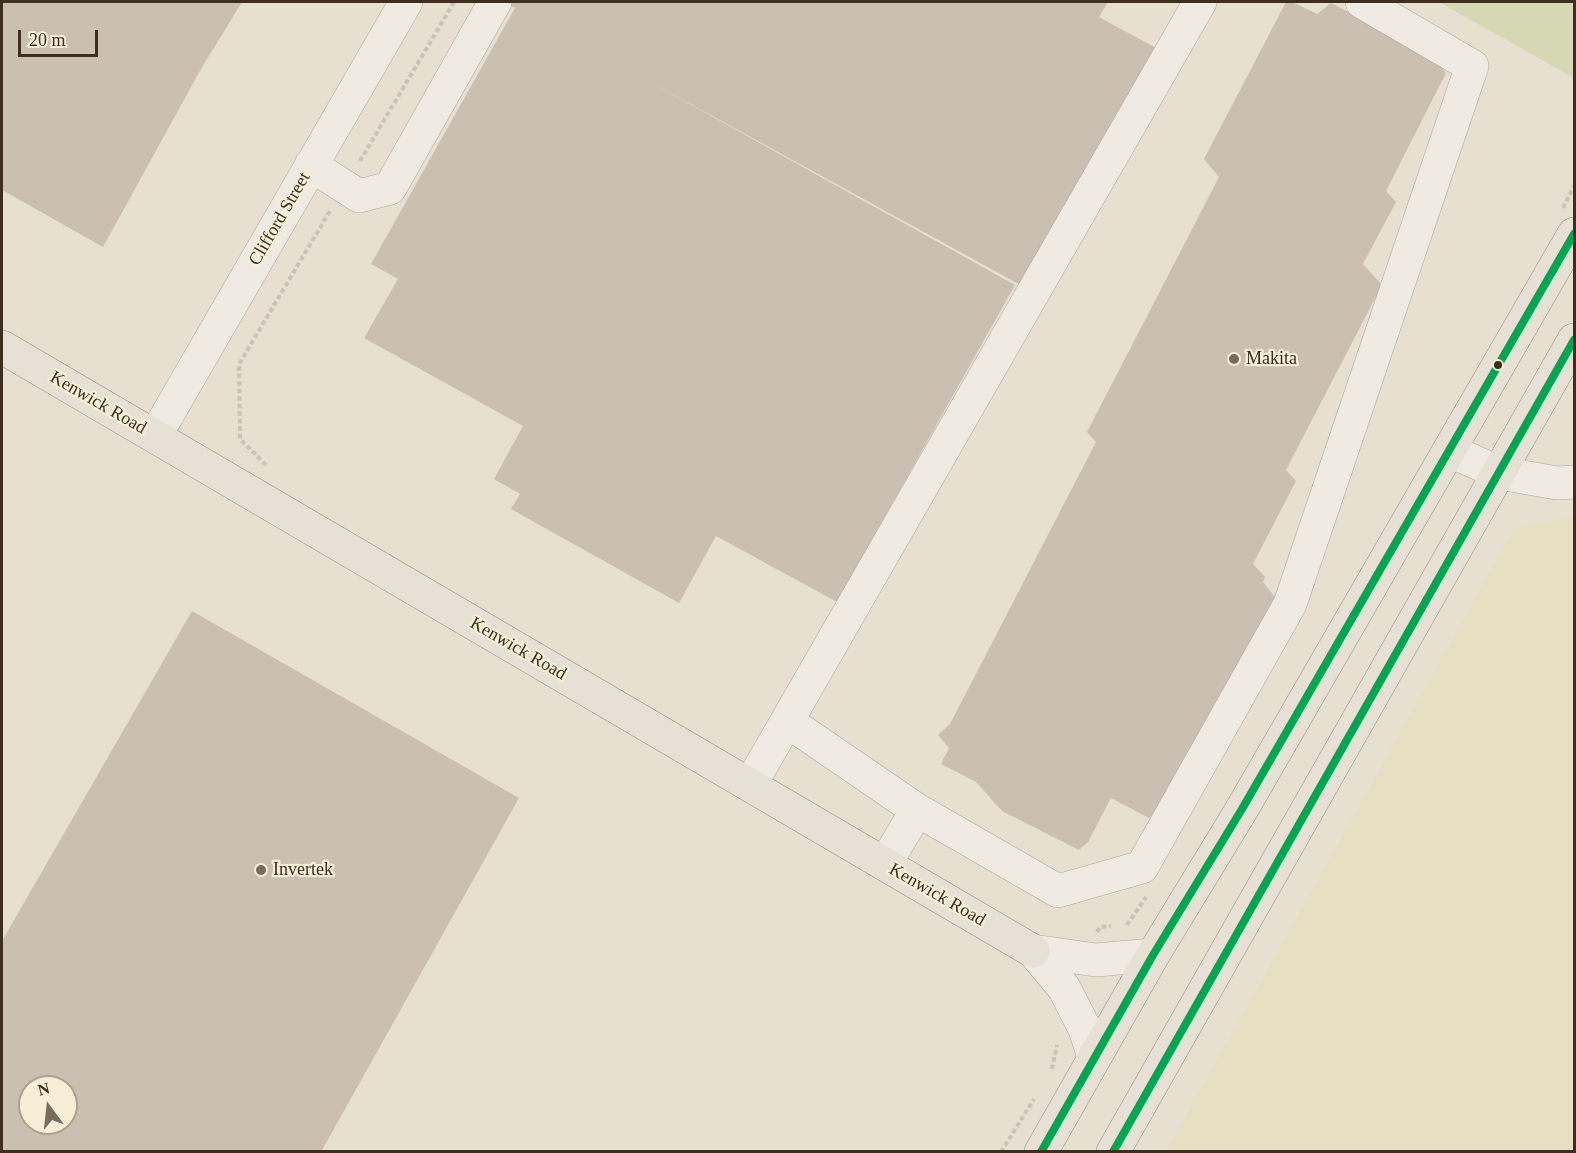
<!DOCTYPE html>
<style>
body{margin:0}
#map{position:relative;width:1576px;height:1153px;overflow:hidden;background:#e7e0d1;font-family:Georgia,serif}
canvas{display:block}
.frame{position:absolute;inset:0;border:3px solid #3d2e20;pointer-events:none}
.north{position:absolute;left:18px;top:1075px;width:60px;height:60px;box-sizing:border-box;background:#f7eed8;border:2px solid #ada18e;border-radius:50%;rotate:345deg;font-size:16px;font-weight:700;line-height:24px;text-align:center;color:#3d2e20}
.north::after{content:'';display:block;margin:auto;width:21px;height:27px;background:#786c5e;clip-path:polygon(50% 0,100% 100%,50% 72%,0 100%)}
.scale{position:absolute;left:18px;top:30px;width:80px;height:27px;box-sizing:border-box;border:3px solid #3d2e20;border-top:0;padding-left:8px;font-size:18px;line-height:21px;white-space:nowrap;color:#3d2e20;-webkit-text-stroke:4px #f7eed8;paint-order:stroke}
</style>
<div id="map">
<canvas width="1576" height="1153"></canvas>
<div class="frame"></div>
<div class="north">N</div>
<div class="scale">20 m</div>
</div>
<script>
const context = document.querySelector('canvas').getContext('2d');
context.lineJoin = 'round';
function fill(path, color) { context.fillStyle = color; context.fill(path, 'evenodd'); }
function trace(path, color, width, dash) { context.strokeStyle = color; context.lineWidth = width; context.lineCap = dash ? 'butt' : 'round'; context.setLineDash(dash || []); context.stroke(path); }
function write(font, color, halo, rows, align = 'center') {
  context.font = font + ' Georgia,serif'; context.lineWidth = 4.5; context.setLineDash([]); context.textBaseline = 'middle'; context.strokeStyle = halo; context.fillStyle = color; for (const [text, x, y, turn = 0] of rows) {
    context.save(); context.translate(x, y); context.rotate((+turn || 0) * Math.PI / 180); context.textAlign = isNaN(turn) ? turn : align; if (halo) context.strokeText(text, 0, 0); context.fillText(text, 0, 0); context.restore();
  }
}
fill(new Path2D(`
 M1574,517V1151H1166L1514,529Z`), '#e6dfc2');
fill(new Path2D(`
 M1439,2H1574V78Z`), '#d6d7b3');
fill(new Path2D(`
 M2,2H242L201,69L103,247L2,190Z
 M503,2H1108L1099,17L1156,48L1024,287L643,78L1015,285L837,602L716,536L679,603L511,509L520,494L494,479L523,426L364,338L398,279L371,264L515,8Z
 M1286,2H1292L1317,14L1331,3L1429,53L1446,73L1386,191L1396,202L1363,264L1382,285L1286,470L1296,481L1253,564L1265,577L1263,582L1275,597L1171,798L1149,818L1111,798L1088,842L1079,850L1002,811L976,782L941,764L949,748L938,735L950,724L1096,442L1087,432L1219,177L1204,159Z
 M192,611L519,798L321,1152H2V941ZM30,1087H66V1123H30Z`), '#cbbfb2');
const minor = new Path2D(`
 M311,165L359,196L390,188L495,2
 M155,436L406,2
 M1450,451L1500,473L1557,483L1574,482
 M750,785L787,721
 M917,810L787,721L1200,2
 M885,864L917,810L1058,891L1142,867L1290,604L1472,66L1362,2
 M1033,951L1064,988L1085,1029L1094,1057
 M1033,951L1096,960L1153,955`);
const major = new Path2D(`
 M2,347L1033,951
 M1041,1152L1153,955L1242,809L1574,234
 M1113,1152L1574,340`);
trace(minor, '#ada599', 34);
trace(major, '#928b80', 34);
trace(new Path2D(`
 M360,161L454,2
 M1563,208L1574,186
 M266,465L240,439L239,364L330,211
 M1127,925L1146,897
 M1097,932L1100,927L1111,926
 M1052,1069L1057,1045
 M1001,1152L1034,1099`), '#c8c2b9', 4, [4.5, 3]);
trace(minor, '#efebe3', 33);
trace(major, '#e6e1d4', 33);
trace(new Path2D(`
 M1041,1152L1153,955L1242,809L1574,234
 M1113,1152L1574,340`), '#00a651', 8);
for (const [x, y, r, color] of [
 [1234,359,6,"#786c5e"],
 [1498,365,5,"#3d2e20"],
 [261,870,6,"#786c5e"]
]) { const dot = new Path2D(); dot.arc(x, y, r, 0, 2 * Math.PI); context.fillStyle = color; context.fill(dot); trace(dot, '#f7eed8', 2); }
write('18px', '#3d2e20', '#f7eed8', [
 ["Clifford Street",280,219,-60],
 ["Kenwick Road",98,403,30],
 ["Kenwick Road",518,649,30],
 ["Kenwick Road",937,895,30]
]);
write('18px', '#3d2e20', '#f7eed8', [
 ["Makita",1246,359],
 ["Invertek",273,870]
], 'left');
</script>
